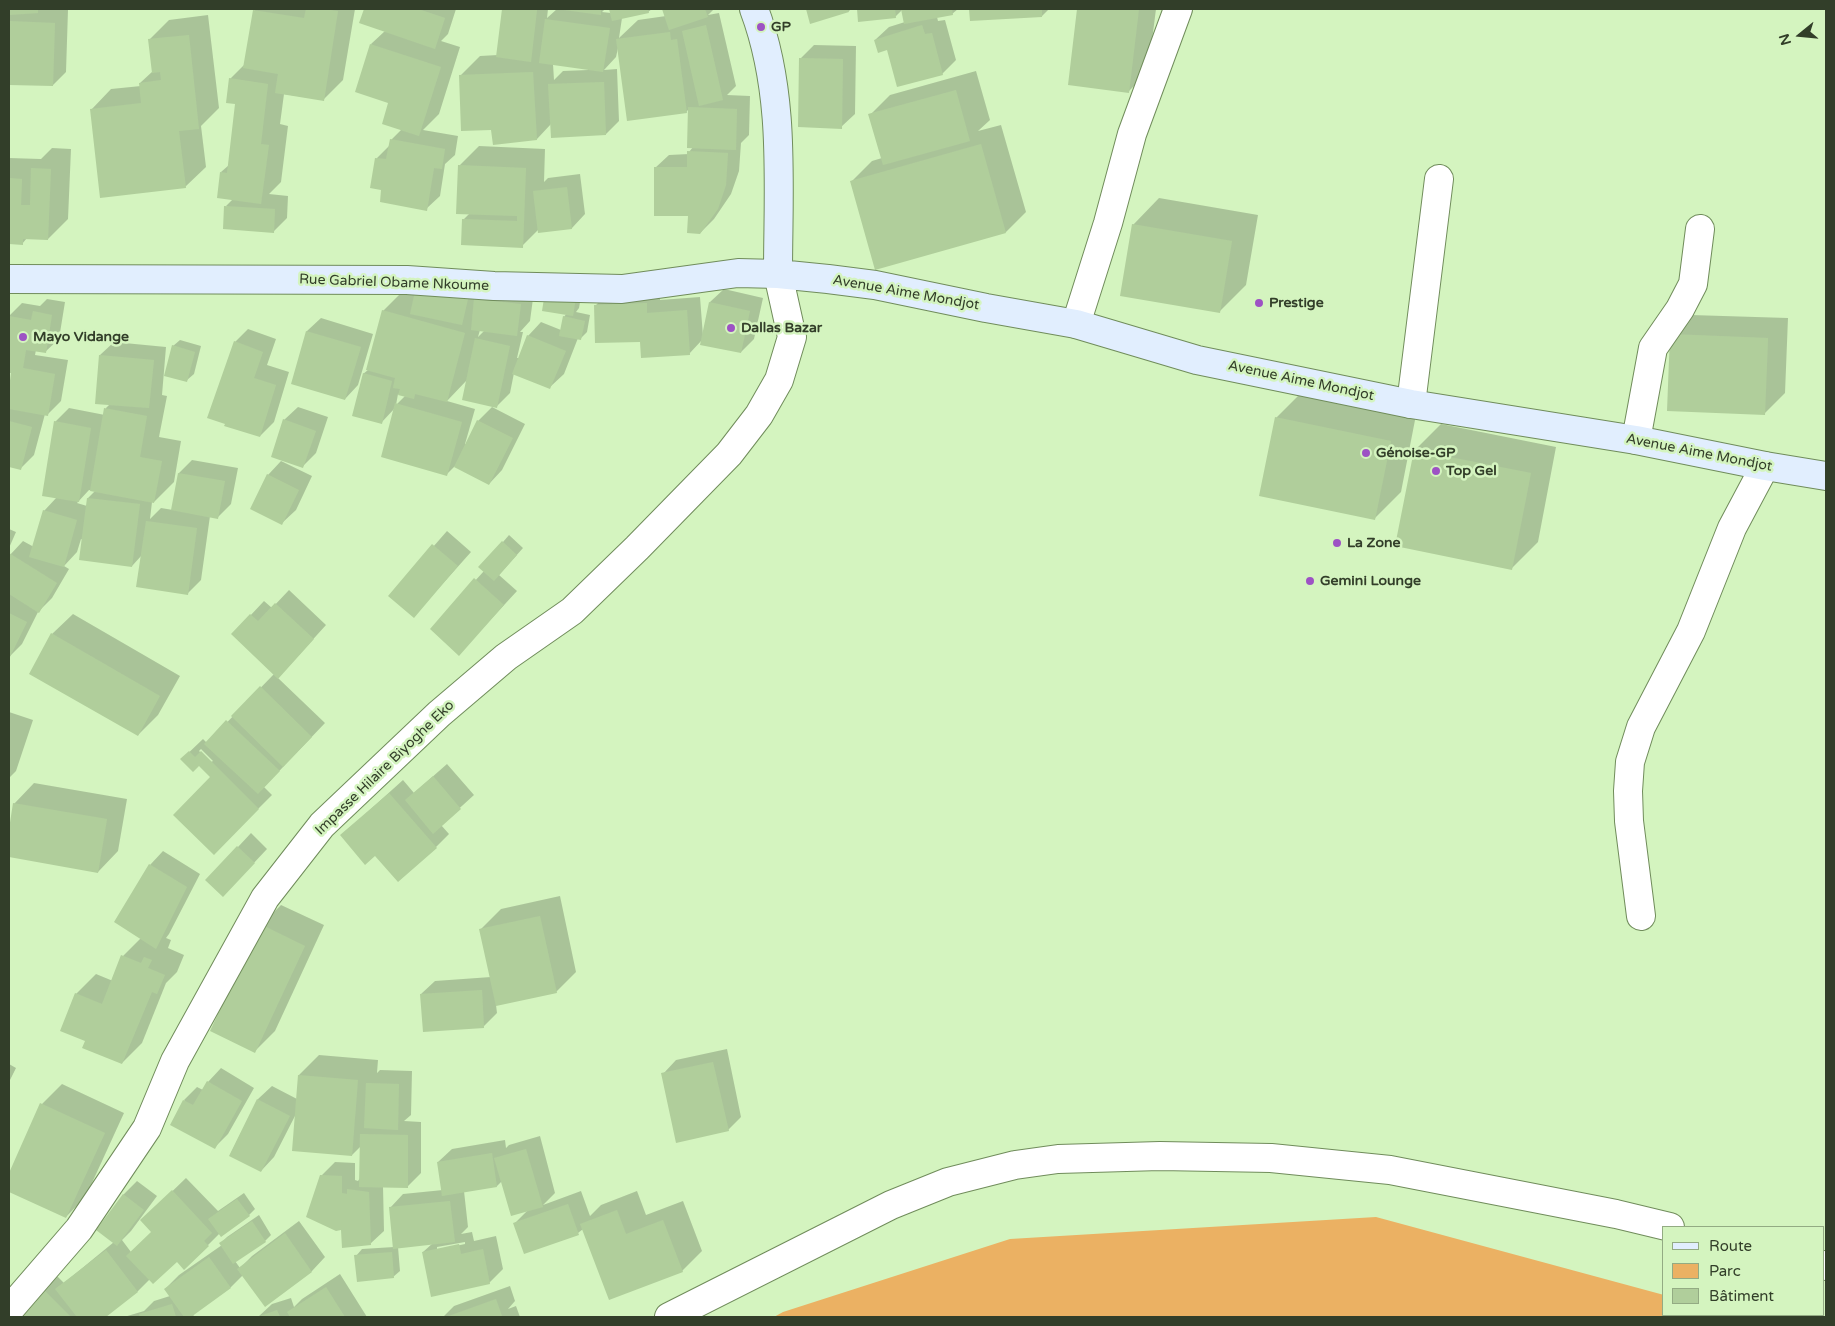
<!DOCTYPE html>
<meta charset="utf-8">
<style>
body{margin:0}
#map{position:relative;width:1835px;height:1326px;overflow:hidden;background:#d4f4bf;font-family:"Varela Round",sans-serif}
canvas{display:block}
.frame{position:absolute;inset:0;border:10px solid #323e29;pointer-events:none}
.legend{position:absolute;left:1662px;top:1226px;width:162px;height:90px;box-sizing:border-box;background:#d4f4bf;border:1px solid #93ab83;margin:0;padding:6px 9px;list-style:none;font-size:15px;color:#323e29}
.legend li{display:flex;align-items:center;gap:10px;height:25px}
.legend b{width:25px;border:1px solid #93ab83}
.north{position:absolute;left:1775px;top:10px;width:50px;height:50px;-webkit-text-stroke:4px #d4f4bf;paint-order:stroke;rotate:253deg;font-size:14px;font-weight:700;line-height:20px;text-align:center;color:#323e29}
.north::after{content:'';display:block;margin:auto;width:18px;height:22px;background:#323e29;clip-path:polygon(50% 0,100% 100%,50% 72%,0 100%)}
</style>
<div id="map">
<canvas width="1835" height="1326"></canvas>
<div class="frame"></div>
<ul class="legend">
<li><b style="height:6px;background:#e1eefe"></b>Route</li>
<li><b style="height:14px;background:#ebb163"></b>Parc</li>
<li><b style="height:14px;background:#b0ce9b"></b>Bâtiment</li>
</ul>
<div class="north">N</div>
</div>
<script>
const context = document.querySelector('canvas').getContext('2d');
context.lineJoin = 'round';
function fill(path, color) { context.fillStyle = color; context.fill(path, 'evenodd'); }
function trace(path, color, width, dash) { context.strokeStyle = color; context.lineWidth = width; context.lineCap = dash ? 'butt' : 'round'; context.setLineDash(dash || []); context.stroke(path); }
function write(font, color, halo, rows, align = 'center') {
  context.font = font + ' "Varela Round",sans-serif'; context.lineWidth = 5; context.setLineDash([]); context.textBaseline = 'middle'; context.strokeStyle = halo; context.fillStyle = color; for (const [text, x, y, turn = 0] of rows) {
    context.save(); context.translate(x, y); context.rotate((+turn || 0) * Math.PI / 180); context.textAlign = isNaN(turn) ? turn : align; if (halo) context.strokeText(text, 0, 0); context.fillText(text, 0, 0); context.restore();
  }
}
fill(new Path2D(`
 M1376,1217L1664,1295V1315H1739L1748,1317H774L783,1312L1010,1239Z`), '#ebb163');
fill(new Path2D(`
 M9,9L68,10L66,72L53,85L9,84Z
 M256,9H355L343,80L323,100L284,94L280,124L288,126L281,182L269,194L288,196L287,218L274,231L226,206L233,199L221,172L229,165L237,103L230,79L246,63L254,11Z
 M365,9H456L448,34L441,41L460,47L439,114L423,130L458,136L455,155L445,164L440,196L426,209L383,189L377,158L390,145L391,140L402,129L390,103L371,44L385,31L361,23Z
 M503,9H548L547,18L557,9H605L602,12L611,13L610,9H652L648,12L622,18L619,38L638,20L666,16L663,9H714L708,15L719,13L736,86L727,95L750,96L749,135L741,143L739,171L731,194L714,219L700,233L689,215L655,168L669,155L689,154V152L693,147L689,109L686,112L618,48L616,57L604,70L617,69L619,121L606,134L551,124L537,139L492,129L460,76L480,56L498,55ZM553,64L588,69V70L563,71L554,80Z
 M807,9H851L849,11L811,23Z
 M858,9H958L952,14L937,17L938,21L945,20L956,60L942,74L888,48L875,40L889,27L905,22L902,10L895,17L859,21Z
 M971,9H1049L1042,16L971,20Z
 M1078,9H1156L1148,72L1128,92L1069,84Z
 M208,15L219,108L201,126L206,167L185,187L91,110L111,89L141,86L140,83L153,71L149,40L169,20Z
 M814,45L856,46L855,114L841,127L801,58Z
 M976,71L990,120L978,131L1001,125L1026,212L1006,232L876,268L852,181L872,161L882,158L870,115L890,95Z
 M479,146L545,149L544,182L548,178L580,174L585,214L572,228L540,232L539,229L522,246L463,220L470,213L459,166Z
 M52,148L71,149L68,219L48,239L27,238L22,244L9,243V158L41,159Z
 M1159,198L1258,215L1246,285L1220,311L1133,225Z
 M724,289L763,298L754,339L741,352L702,340L689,354L641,340L596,305L609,292L660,290V300L700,297L703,336L710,302Z
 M403,291H534L530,321L520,332H523L517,358H519L528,336L541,322L561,330L564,317L582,291L579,308L576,312L590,315L587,332L581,338H578L564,374L550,387L514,373L510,393L497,406L467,380L447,401L475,409L465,444H466L478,421L492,407L525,424L502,470L489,484L455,466L447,474L395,408L381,423L363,374L368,370L383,311ZM480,330H485L478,337ZM398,394L405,396L396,405Z
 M47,299L65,302L59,339L45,352L36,350L35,355L68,360L61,401L48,414H45L34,455L20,469L9,466V396L13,372H9V316L22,303L40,306Z
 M1691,315L1788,318L1785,393L1765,413L1671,335Z
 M321,318L373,334L358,385L345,399L292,383L307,331Z
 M248,329L276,339L267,365L289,372L274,422L260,436L235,342Z
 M180,340L201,346L194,374L187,380L173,346Z
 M114,342L166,347L162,395L167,396L159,437L181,441L174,482L154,502H152L150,519L161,508L173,510L179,473L192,460L238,468L231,504L218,517L210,516L201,580L187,594L142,555L132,566L81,539L77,552L64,566L69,569L52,598L38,612L22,644L9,657V556L23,541L34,547L44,511L57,497L55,422L69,408L105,415L106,408L110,404L100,355ZM89,490L95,491L88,498L87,506L77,503Z
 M1302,392L1416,415L1401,492L1375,518L1276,418Z
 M298,407L328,417L316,453L303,466L284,420Z
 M1441,424L1556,447L1538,542L1512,568L1415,450Z
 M281,461L312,476L296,510L282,523L268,475Z
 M9,529L16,532L9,548Z
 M447,531L471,552L414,616L390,596Z
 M509,535L523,548L499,575L517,591L459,654L431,629L484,571L503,542Z
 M289,590L326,625L278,678L325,723L264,787L272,795L214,853L212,777L199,764L182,759L203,739L207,743L274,674L233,634L264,601L272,608ZM201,749L213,761L211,762L199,751Z
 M73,614L180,676L158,715L138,735L52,634Z
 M9,712L33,720L16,771L9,778Z
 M447,764L474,795L441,825L449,834L436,847L376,854L342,835L403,780L414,793Z
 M34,783L127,799L118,851L98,872L9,856V837L14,804Z
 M251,833L267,849L236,882L238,847Z
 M163,851L200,874L169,934L166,938L171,940L168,948L184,955L177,972L166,983L142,1043L122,1063L86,1040L76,994L96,974L113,981L123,956L141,938L150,865Z
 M560,896L576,972L556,992L496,1005L497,1013L483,1027L421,994L435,981L491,977L481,929L501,909Z
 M281,905L324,925L275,1031L255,1051L261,925Z
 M727,1049L741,1117L728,1130L663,1074L676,1060Z
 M319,1055L378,1060L377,1073L380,1070L412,1071L411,1115L404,1121L421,1122V1173L407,1187L383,1186L384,1231L370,1244L342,1228L321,1176L335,1162L355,1163V1180L358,1181L360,1178L361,1146L352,1155L296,1114L274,1157L261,1171L230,1155L258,1099L272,1086L297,1099L299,1075Z
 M9,1064L16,1068L9,1082Z
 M221,1068L254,1088L228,1134L215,1147L184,1100L197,1087L203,1090L208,1082Z
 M62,1084L124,1113L86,1196L66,1217L9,1190V1176L42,1104Z
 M540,1136L555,1193L543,1205L581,1191L590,1216L601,1205L637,1191L646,1215L683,1201L702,1251L682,1271L583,1229L578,1233L514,1224L528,1210L502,1181L497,1186L464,1191L468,1227L461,1234L472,1232L474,1241L496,1236L503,1269L489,1283L423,1252L433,1243L398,1247L400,1271L393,1277L356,1256L362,1249L394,1247L390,1208L403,1194L443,1190L438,1162L452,1149L505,1140L506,1148L509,1145ZM465,1242V1244L437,1250V1247Z
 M186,1178L218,1211L244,1193L255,1209L249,1215L220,1233L208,1245L177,1260L150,1279L138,1291L104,1317H16L57,1276L64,1283L114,1242L98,1230L124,1194L137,1181L157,1196L131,1231L122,1240L131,1252L153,1232L156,1207Z
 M259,1215L271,1235L265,1241L235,1261L240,1268L252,1256L299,1221L325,1257L312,1271L265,1305L243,1275L231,1287L193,1314L194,1317H124L144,1311L154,1301L170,1296L165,1289L179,1275L222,1245L221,1243L227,1237Z
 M340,1274L367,1317H258L272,1304L291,1298L294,1307L302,1299Z
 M510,1286L515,1301L508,1309L516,1306L520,1317H443L454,1306Z`), '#0003');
fill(new Path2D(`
 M9,9H38V13L9,15Z
 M306,9H323L338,11L324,101L275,93L278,74L243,68L253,10L304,18Z
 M364,9H418L445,18L435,49L359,23Z
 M502,9L537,10L531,62L496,57Z
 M557,9H601V15Z
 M609,9H648L649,13L612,21Z
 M662,9H705L708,17L669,30Z
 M806,9H848L849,12L810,24Z
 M857,9H895L896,18L858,22Z
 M901,9H952L953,15L904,24Z
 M969,9H1042V17L970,21Z
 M1077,9H1139L1129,93L1068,85Z
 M545,19L610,28L603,72L539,63Z
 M9,21L55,23L53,86L9,85Z
 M706,25L723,100L699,106L682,31Z
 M922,25L925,34L932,33L943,75L897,87L887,50L878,53L874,40Z
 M670,32L671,40L677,39L687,113L627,121L616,39Z
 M189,35L199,129L179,131L186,188L100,198L90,109L141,103L139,83L161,80L160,72L152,73L148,39Z
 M370,44L441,67L419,136L382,124L388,103L355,92Z
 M799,58L843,59L842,129L798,127Z
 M533,72L537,140L493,145L491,130L461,131L459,75Z
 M229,78L268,84L261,144L269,145L261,204L217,198L220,172L227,173L235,104L226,103Z
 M604,82L606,135L551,138L548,84Z
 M956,90L970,141L883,165L868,114Z
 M688,107L737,109L736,150L687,148Z
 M390,139L445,149L442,169L434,168L427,211L380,202L381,190L370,188L375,158L386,159Z
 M981,144L1006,233L875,270L850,181Z
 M687,151L728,153L726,185L718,209L700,234L687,233L688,216H654V167H687Z
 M458,165L526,168L523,248L461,245L462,219L517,221V216L456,214Z
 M31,168L51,169L48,240L23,239V245L9,244V178L22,179L21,205H30Z
 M567,187L572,229L538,233L533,191Z
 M224,206L275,209L274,233L223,229Z
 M1132,224L1232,241L1220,313L1120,296Z
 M416,287L468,299L462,325L410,314Z
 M545,292L576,297L573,316L542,311Z
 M474,299L521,304L517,336L471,330Z
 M709,302L750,311L741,353L700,345Z
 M647,303V313L687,310L690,355L641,358L640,342L595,343L594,305Z
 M382,310L465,333L447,402L415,394L414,399L398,395L400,389L393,388L395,378L366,370Z
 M33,311L52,315L46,353L26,350L23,368L55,374L48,416L9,409V388L11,373H9V316L31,320Z
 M563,316L585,321L581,340L559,336Z
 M306,331L361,347L345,400L291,384Z
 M1670,334L1768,338L1765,415L1667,411Z
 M527,335L566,351L550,389L512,374Z
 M475,338L510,346L497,408L462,400Z
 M234,341L263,352L254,378L276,385L260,437L224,426L225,424L207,418Z
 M172,345L195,352L187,382L164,376Z
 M99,355L154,360L149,408L95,404Z
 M363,373L392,381L382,424L352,416Z
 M395,403L462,422L447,476L381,457Z
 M104,408L147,416L140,457L162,461L154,503L90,491Z
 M1275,417L1391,441L1375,520L1259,496Z
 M283,419L316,431L303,468L271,457Z
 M477,420L513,438L489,485L454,467Z
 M9,421L32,427L21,470L9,467Z
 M54,421L91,428L79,502L42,496Z
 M1414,450L1531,473L1512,570L1395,546Z
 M178,473L225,481L218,519L171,510Z
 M267,474L299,490L282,525L250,509Z
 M87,498L140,504L132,567L79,560Z
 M43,510L77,520L64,567L29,557Z
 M146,521L197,528L188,595L136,587Z
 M502,541L517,555L494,581L478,567Z
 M432,544L458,566L414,618L388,596Z
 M9,553L57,583L39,613L9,594Z
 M474,578L504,605L459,656L430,629Z
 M275,603L314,639L278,679L231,634L250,614L258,621Z
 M9,613L27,622L9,659Z
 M51,633L160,696L138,736L29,674Z
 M260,686L312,737L283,767L231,716Z
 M226,720L280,771L258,794L204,744Z
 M189,751L195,757L201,751L259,809L214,855L173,815L210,777L199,766L193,772L180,759Z
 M433,776L461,809L433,834L405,800Z
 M389,793L437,848L398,882L375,856L365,865L340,835Z
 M13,803L107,819L98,873L9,857V829Z
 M237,846L255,863L223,897L205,880Z
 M149,864L187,887L156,949L114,922Z
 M540,916L557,993L496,1006L479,929Z
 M260,924L305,946L255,1053L210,1031Z
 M121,955L141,963L144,957L152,960L148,968L165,975L157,994L152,992L122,1064L82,1048L85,1041L60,1031L75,993L102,1004Z
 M482,990L484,1028L423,1032L420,994Z
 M713,1062L729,1131L676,1143L661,1073Z
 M298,1075L358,1080L352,1156L292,1151Z
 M207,1081L242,1101L215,1149L170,1125L183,1100L193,1105Z
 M366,1083L399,1084L398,1130L364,1128Z
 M257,1099L290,1116L261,1172L229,1156Z
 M40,1103L105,1133L66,1218L9,1192V1173Z
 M360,1134L408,1135V1188L359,1187Z
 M526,1149L543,1207L511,1216L494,1158Z
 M492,1153L497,1187L442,1196L437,1162Z
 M320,1175L342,1176V1193L347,1194V1189L369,1192L371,1245L342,1248L341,1230L336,1231L306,1217Z
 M172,1190L212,1233L204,1241L209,1246L184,1270L177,1262L153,1284L126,1256L151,1232L140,1220Z
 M123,1194L144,1210L117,1246L96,1230Z
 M237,1199L250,1216L221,1237L208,1219Z
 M450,1201L455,1242L393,1249L389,1207Z
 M568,1204L579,1235L524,1254L513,1223Z
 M617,1210L626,1234L663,1220L683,1272L609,1300L580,1224Z
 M252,1221L266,1242L233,1264L219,1243Z
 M285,1233L312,1272L265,1307L237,1269Z
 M459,1244L461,1254L483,1249L490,1284L431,1297L422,1252Z
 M106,1250L138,1292L106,1317H77L55,1289Z
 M392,1252L394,1278L357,1282L354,1255Z
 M209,1257L231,1288L191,1317H184L164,1289Z
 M326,1287L345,1317H290L287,1312Z
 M43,1289L71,1317H14Z
 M496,1299L502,1316L446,1317Z
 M172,1304L176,1317H140L139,1314Z
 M277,1310L280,1317H257Z`), '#b0ce9b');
const street = new Path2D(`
 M1076,324L1108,223L1132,134L1178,9
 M1411,404L1439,179
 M1636,440L1653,348L1680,309L1693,284L1700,229
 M1641,916L1629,821L1628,791L1630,762L1641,727L1691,631L1732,528L1765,466
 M1824,1265L1826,1266
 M9,1310L79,1229L147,1128L175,1061L265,898L322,825L439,714L506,657L572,611L637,548L729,454L759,415L779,380L792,337L778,274
 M669,1317L891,1205L948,1182L1015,1165L1058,1159L1160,1156L1271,1158L1390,1170L1616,1214L1670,1227`);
const secondary = new Path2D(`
 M754,9C786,94 778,185 778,274
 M9,279L407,280L494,286L622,289L738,273L778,274L828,279L875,285L986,308L1076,324L1197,360L1411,404L1636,440L1765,466L1826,476`);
trace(street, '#708c5b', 30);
trace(secondary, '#708c5b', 30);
trace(street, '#fff', 28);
trace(secondary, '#e1eefe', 28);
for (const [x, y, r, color] of [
 [761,27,5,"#9d52c4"],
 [1259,303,5,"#9d52c4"],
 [731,328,5,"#9d52c4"],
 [23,337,5,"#9d52c4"],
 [1366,453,5,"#9d52c4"],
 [1436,471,5,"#9d52c4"],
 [1337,543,5,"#9d52c4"],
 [1310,581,5,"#9d52c4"]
]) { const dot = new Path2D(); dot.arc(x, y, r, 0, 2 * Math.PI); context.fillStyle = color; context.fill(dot); trace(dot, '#d4f4bf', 2); }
write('bold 14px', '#323e29', '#d4f4bf', [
 ["GP",771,27],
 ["Prestige",1269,303],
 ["Dallas Bazar",741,328],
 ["Mayo Vidange",33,337],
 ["Génoise-GP",1376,453],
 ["Top Gel",1446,471],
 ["La Zone",1347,543],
 ["Gemini Lounge",1320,581]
], 'left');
write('14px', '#323e29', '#d4f4bf', [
 ["Rue Gabriel Obame Nkoume",394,283,2],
 ["Avenue Aime Mondjot",906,293,10],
 ["Avenue Aime Mondjot",1301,381,12],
 ["Avenue Aime Mondjot",1699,453,11],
 ["Impasse Hilaire Biyoghe Eko",385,768,-44]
]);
</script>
